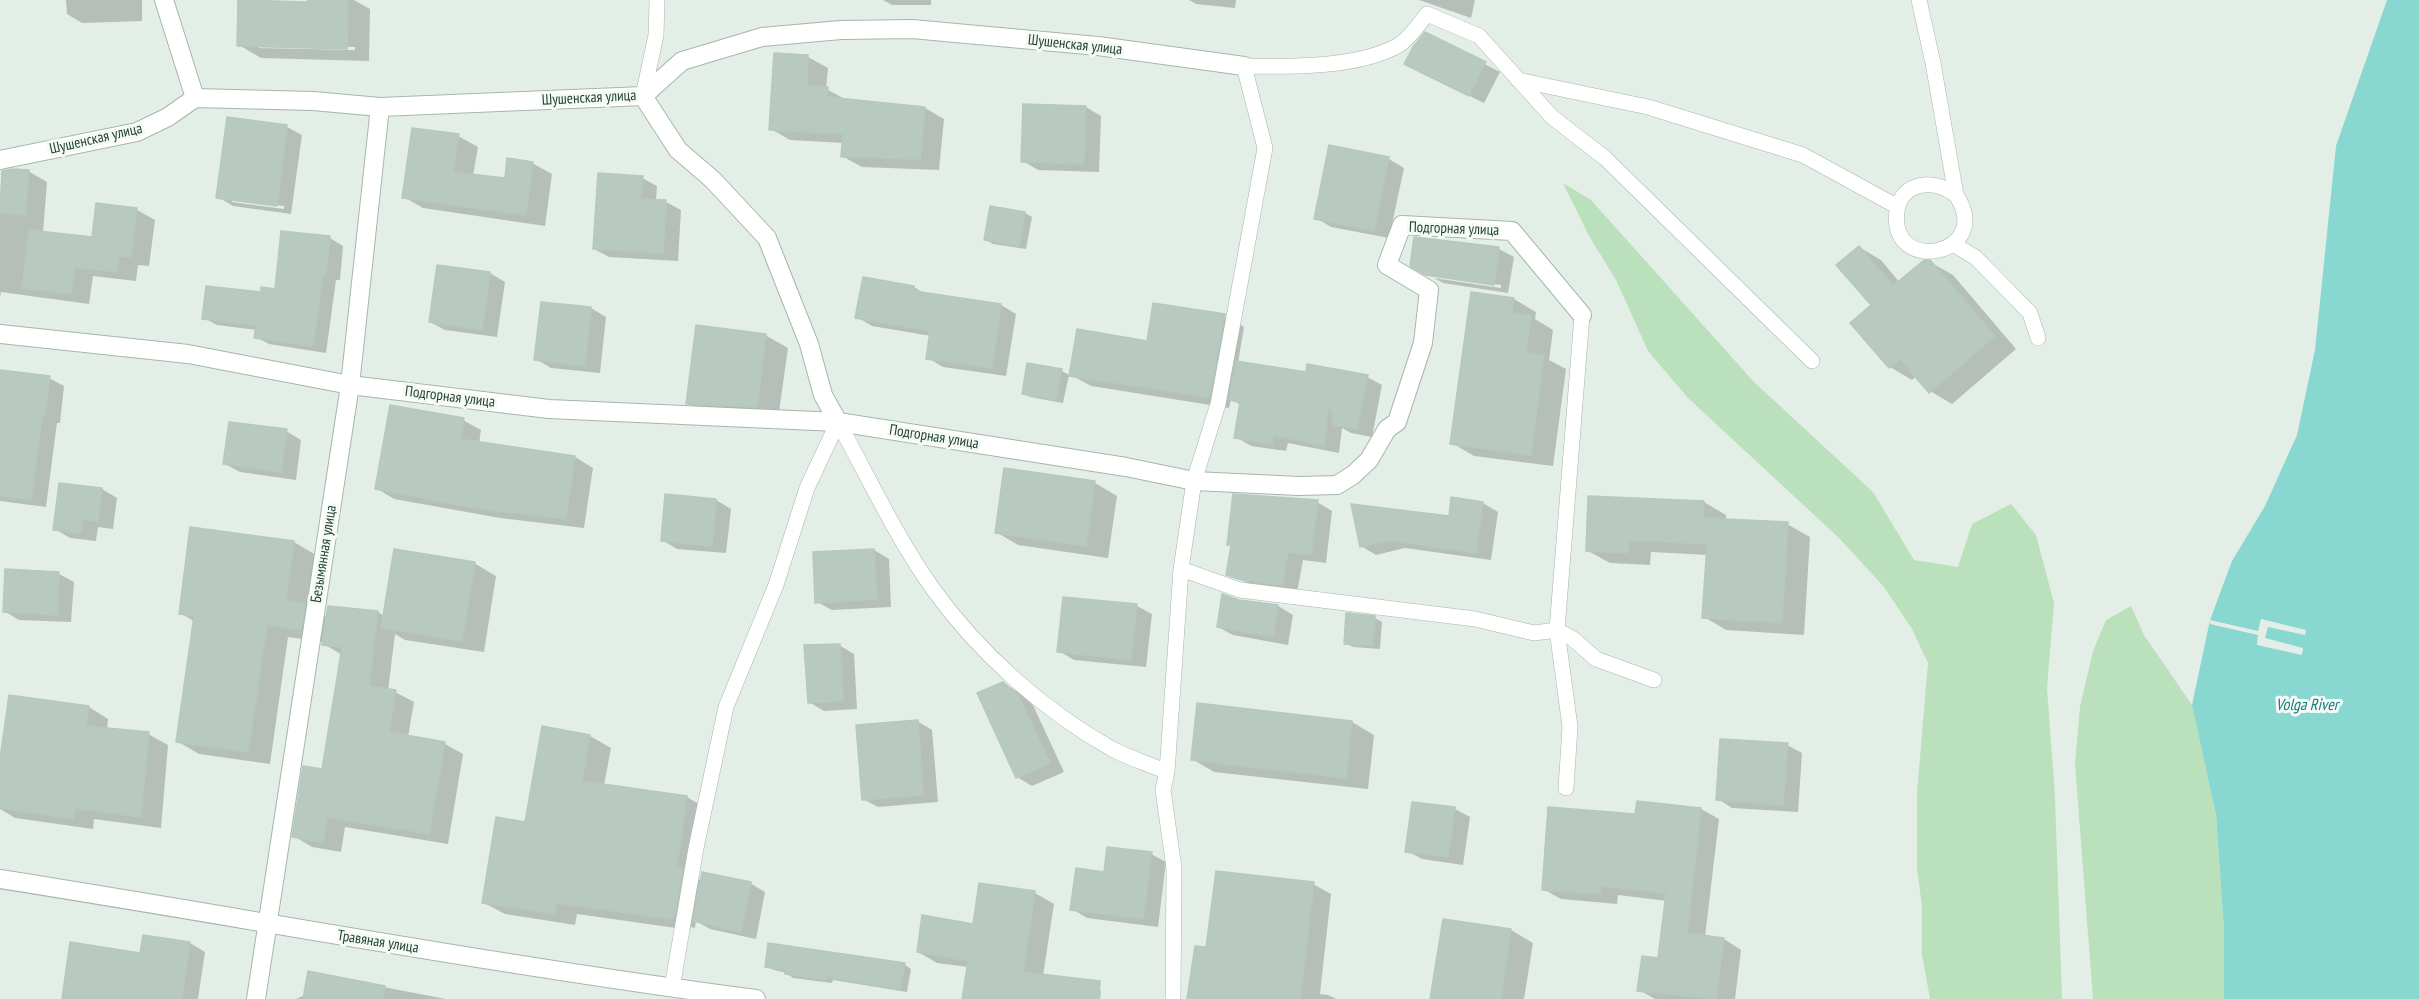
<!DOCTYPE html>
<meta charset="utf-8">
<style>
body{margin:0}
canvas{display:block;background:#e3eee7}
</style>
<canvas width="2419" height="999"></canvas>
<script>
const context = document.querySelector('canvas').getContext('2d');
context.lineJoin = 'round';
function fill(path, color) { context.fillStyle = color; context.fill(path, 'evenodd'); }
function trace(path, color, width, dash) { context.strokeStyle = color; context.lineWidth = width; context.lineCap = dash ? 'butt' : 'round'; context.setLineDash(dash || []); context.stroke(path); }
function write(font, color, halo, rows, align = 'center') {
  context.font = font + ' "PT Sans Narrow",sans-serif'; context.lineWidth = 6; context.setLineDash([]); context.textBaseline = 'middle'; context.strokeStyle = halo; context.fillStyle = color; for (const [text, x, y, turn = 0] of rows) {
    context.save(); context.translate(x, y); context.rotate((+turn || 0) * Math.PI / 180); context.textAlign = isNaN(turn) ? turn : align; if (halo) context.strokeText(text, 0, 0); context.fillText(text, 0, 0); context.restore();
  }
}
fill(new Path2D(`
 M1563,183L1591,200L1754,382L1873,492L1914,560L1958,567L1972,524L2011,504L2036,535L2054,603L2047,688L2055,796L2062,999H1930L1922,955V907L1917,869V793L1928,663L1912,629L1884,587L1839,538L1688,398L1648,351L1616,280L1589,236Z
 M2131,606L2144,635L2192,705L2216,815L2224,931V999H2093L2075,764L2080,707L2093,651L2106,620Z`), '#bbe1bc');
fill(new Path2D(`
 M2387,0H2419V999H2224V931L2216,815L2192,705L2210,620L2232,561L2265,506L2297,435L2315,350L2336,146Z`), '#88d7d1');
fill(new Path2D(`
 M2261,619L2306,630L2305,635L2268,627L2265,638L2303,648L2302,655L2257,645L2258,635L2210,624V620L2258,631Z`), '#e3eee7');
fill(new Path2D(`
 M66,0H142V21L82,23L67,14Z
 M310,0H354L370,9L369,61L261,58L239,45L310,3ZM259,45L355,47V50L259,48Z
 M883,0H931V5H892Z
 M1189,0H1236L1235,8L1196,4Z
 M1419,0H1475L1471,18Z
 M1426,34L1500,72L1484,103L1421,72Z
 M775,55L808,57L828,68L826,89L847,100L925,108L944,119L939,170L862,167L842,156L844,143L790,140L771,129Z
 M1086,107L1101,116L1099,172L1038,170L1023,161Z
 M228,119L287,127L302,135L291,214L233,206L218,197ZM232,199L284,206V209L232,202Z
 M458,136L478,147L473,176L506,180L532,163L552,174L545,226L423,208L404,197Z
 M1331,147L1389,159L1404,168L1389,238L1331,227L1316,218Z
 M28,171L47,182L43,233L93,239L137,210L155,220L149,266L138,265L136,281L93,276L89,304L1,292L0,298V209Z
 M642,178L657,186L656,201L666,202L681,210L678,261L609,257L594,249Z
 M991,208L1025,213L1032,217L1026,249L993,244L986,240Z
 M330,238L343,246L340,280H336L326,353L269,344L256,337L257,330L217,325L204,318L262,294L277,291Z
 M1859,247L1881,260L1900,283L1930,262L1953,275L2016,349L1952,404L1930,391L1916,376L1912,380L1890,367Z
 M1499,249L1514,257L1508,293L1443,283L1434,278L1501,288V285L1427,274Z
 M438,266L490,273L505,282L497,337L445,330L430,322Z
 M914,287L925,294L1001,305L1016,314L1006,376L943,367L928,358L931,336L872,326L857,317Z
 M1514,299L1536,312L1535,319L1553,330L1549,360L1566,369L1553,466L1474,456L1452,443Z
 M543,303L591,308L606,317L600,373L551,368L536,359Z
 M1224,316L1244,327L1238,363L1307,374L1367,377L1382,385L1372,437L1351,433L1342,428L1339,453L1288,443L1286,451L1251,446L1236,437L1241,405L1231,400L1229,408L1091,386L1071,375L1148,342Z
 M765,335L788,348L778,419L710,416L688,403Z
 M1028,365L1062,371L1069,375L1063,403L1030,397L1023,393Z
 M0,371L49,378L64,386L60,423H57L46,507L0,501Z
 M463,420L481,430L479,444L575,457L593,468L584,528L500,518L394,499L376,488Z
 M286,431L301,440L296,480L240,472L225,464Z
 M1095,483L1117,496L1108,558L1018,545L996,532Z
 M61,485L102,489L117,498L113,529L98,527L96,541L70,538L55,529Z
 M1453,499L1483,503L1498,512L1491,560L1405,548L1376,555L1361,546L1450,518Z
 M716,500L731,509L726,553L677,549L662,540Z
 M1317,502L1332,511L1326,563L1303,560L1297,593L1259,588L1228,574L1232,546L1229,544Z
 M1704,502L1726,515V520L1787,524L1810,537L1804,635L1726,630L1704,617L1708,555L1651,552L1650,565L1610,563L1588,551Z
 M294,542L316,555L309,607L328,618L378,612L385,617L474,563L496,576L484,652L405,640L395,634L388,691L395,692L414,702L408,737L445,744L463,754L448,844L345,827L341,852L312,847L294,836L324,771L342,655L324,644V642L288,637L270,764L199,754L177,741L194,621L180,613Z
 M874,550L889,559L891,607L832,610L817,602Z
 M6,571L59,574L74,582L71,622L19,620L4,611Z
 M1064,598L1137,606L1152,614L1146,667L1074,660L1059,651Z
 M1238,601L1278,606L1293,615L1288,645L1233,635L1218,627Z
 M1375,618L1382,622L1380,649L1353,647L1345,643Z
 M839,645L854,654L857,709L824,711L809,702Z
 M1003,683L1018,692L1033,705L1064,772L1032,786L1017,777Z
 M1199,705L1352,722L1374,735L1368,789L1214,772L1192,759Z
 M89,707L108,719L107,730L148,734L168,745L161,828L94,819L93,829L15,818L0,809V770Z
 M917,721L932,730L938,802L878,807L863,799Z
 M543,728L590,736L611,748L604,785L687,797L707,809L698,879L702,881L750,883L765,892L756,939L710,929L696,921L695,928L691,927L690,930L577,914L575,925L505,914L484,903L526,823Z
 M1787,745L1802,753L1798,812L1732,808L1718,799Z
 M1413,803L1455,809L1470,817L1463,865L1422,859L1407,851Z
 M1638,803L1701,809L1719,819L1705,937L1724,939L1741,950L1735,999H1655L1639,990L1659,960L1667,901L1618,895L1617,904L1561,899L1543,889L1637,815Z
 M1151,854L1166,862L1158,927L1087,918L1072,909Z
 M1313,884L1331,894L1320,994L1328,995L1336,999H1189L1207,948Z
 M980,885L1035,893L1054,904L1043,976L1082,980L1101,991L1100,999H968V967L937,963L918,952L974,925Z
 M1511,930L1533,943L1524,999H1432Z
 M190,943L205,952L198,999H63L141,954Z
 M904,964L911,969L907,992L833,980L832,983L793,978L787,973L774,970L766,966Z
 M310,973L446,999H296L305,995Z`), '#0003');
const building = new Path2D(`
 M238,0L308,2V0H348L347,49L237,46Z
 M1425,32L1486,62L1469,96L1404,64L1413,47Z
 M774,53L808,55L807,86L828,87L827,97L925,107L920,159L841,157L843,134L769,130Z
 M1023,104L1086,106L1084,164L1021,162Z
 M227,117L287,125L277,206L216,198Z
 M412,128L459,134L453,172L505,178L507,158L533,162L526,215L402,198Z
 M1329,145L1389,157L1374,231L1314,219Z
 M13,169L29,170L25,215L0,213L2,171Z
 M598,173L643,176L641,199L666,200L663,253L593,249Z
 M96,203L137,208L131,257L119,256L117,272L74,267L71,294L22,288L29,230L92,237Z
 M990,206L1025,212L1019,246L984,240Z
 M281,231L330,236L326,274L323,273L313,346L254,338L256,325L202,319L206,286L261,292V287L275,289Z
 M1414,237L1499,247L1494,285L1426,275L1410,266Z
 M1859,246L1893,286L1924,260H1930L1995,336L1929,393L1900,359L1889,368L1850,323L1871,305L1836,265Z
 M437,265L490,272L482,330L429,322Z
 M863,277L914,286V291L1001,304L992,368L926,359L930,331L855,318Z
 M1471,292L1514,298L1512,313L1531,315L1526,353L1544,355L1531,455L1450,444Z
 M541,302L591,307L585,366L534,360Z
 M1153,303L1225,314L1209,397L1069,376L1077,329L1147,341Z
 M696,325L766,334L757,407L686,404Z
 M1236,361L1306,372L1307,364L1368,375L1357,429L1334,425L1329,403L1324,446L1273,435L1272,444L1234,438L1240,402L1229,400Z
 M1027,363L1062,369L1056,400L1022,394Z
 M0,370L50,376L45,416H42L31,500L0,496Z
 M390,405L464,418L460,439L575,456L566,519L481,509L375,489Z
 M229,422L287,429L281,472L223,464Z
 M1004,468L1095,481L1086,546L995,533Z
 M59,483L102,488L98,521L83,519L81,533L53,530Z
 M665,494L716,499L712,546L661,541Z
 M1233,494L1318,500L1311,555L1288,552L1282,585L1242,580L1226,575L1231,545H1227Z
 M1588,496L1704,501L1703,518L1788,522L1782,623L1702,618L1707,544L1629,540L1628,553L1586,551Z
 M1451,497L1483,502L1476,553L1389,540L1360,547L1351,504L1449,516Z
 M190,527L294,541L286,601L305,603L301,630L267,625L248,752L176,742L194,616L179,614Z
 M394,549L475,562L462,641L381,628Z
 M874,549L877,599L815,603L813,552Z
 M5,569L59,572L57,615L3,612Z
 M1222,594L1239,600L1278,605L1273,637L1217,627Z
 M1063,597L1137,604L1131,660L1057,652Z
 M328,606L378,611L369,686L396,690L389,732L445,742L429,834L327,817L323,842L292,837L303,766L322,769L342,647L322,645Z
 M1346,613L1375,616L1373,646L1344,644Z
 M840,644L843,701L808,703L804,645Z
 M1003,682L1018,695L1050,763L1016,778L977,693Z
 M9,695L89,706L86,726L149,732L141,817L75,808L73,819L0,808V759Z
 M1197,703L1352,721L1346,778L1191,760Z
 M918,720L923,795L862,800L856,725Z
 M542,726L590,735L582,781L687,796L677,867L683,868L674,917H670V919L556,903L555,914L482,903L496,817L525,822Z
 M1720,739L1788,743L1783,805L1716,800Z
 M1637,801L1701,808L1687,933L1724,938L1716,999L1637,991L1642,956L1658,958L1666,893L1600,886V894L1542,890L1548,807L1635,814Z
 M1412,802L1455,807L1448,857L1405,852Z
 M1107,847L1152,852L1143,919L1070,910L1076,868L1104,872Z
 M1216,871L1314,882L1300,999H1187L1195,946L1206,947Z
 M702,872L751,882L741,932L693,921Z
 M979,883L1035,891L1023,972L1100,981L1099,999H962L968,961L917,952L922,915L973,924Z
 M1443,919L1511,929L1501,999H1430Z
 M143,935L190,942L182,999H62L70,942L140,953Z
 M768,943L905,963L900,989L826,977L825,980L785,974V970L765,967Z
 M308,971L385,986L383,999H303Z`);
fill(building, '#b8c9bf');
trace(building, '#b5c9bc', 1.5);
const lane = new Path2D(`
 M1919,0L1933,63L1956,195C1996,255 1888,277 1897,211C1902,180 1936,179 1956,195
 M1518,80L1648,107L1803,155L1898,207
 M643,96L656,35L657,0
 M1953,244L1975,257L2030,313L2038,338
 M838,422C869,478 896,537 933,589C979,653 1043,710 1112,749C1129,758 1149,764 1167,772
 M1181,569L1240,590L1475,619L1534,633L1557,630L1572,638L1596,659L1654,680
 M1566,788L1570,727L1557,630L1582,315
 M672,988L696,848L726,707L776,585L807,488L838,422
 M1173,999L1174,868L1163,790L1167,772L1181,569L1194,481L1218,404L1265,148L1244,66C1289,67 1359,68 1399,45C1409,39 1419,24 1427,14L1479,36L1552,117L1605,158L1812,361`);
const street = new Path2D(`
 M164,0L195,98
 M643,96L678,150L713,180L767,238L809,344L823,395L838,422
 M0,160L137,132L168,117L195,98L313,101L380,107L643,96L682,61L762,37L841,30L912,29L1098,46L1244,66
 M0,334L188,354L350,385L549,409L838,422L1126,467L1194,481L1299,486L1337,485L1353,475L1369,460L1387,429L1397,422L1423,343L1429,290L1387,265L1402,225L1512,231L1582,315
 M0,879C252,919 503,966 756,999
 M256,999L350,385L380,107`);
trace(lane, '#a5b7ad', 16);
trace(street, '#a5b7ad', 20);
trace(lane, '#fff', 15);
trace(street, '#fff', 18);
write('15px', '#214231', '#f5faf6', [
 ["Шушенская улица",1075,45,6],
 ["Шушенская улица",589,98,-3],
 ["Шушенская улица",96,139,-13],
 ["Подгорная улица",1454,229,2],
 ["Подгорная улица",450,397,7],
 ["Подгорная улица",934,437,9],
 ["Безымянная улица",324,554,-81],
 ["Травяная улица",378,942,9]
]);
write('italic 16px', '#167d77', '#f5faf6', [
 ["Volga River",2307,705]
]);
</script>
